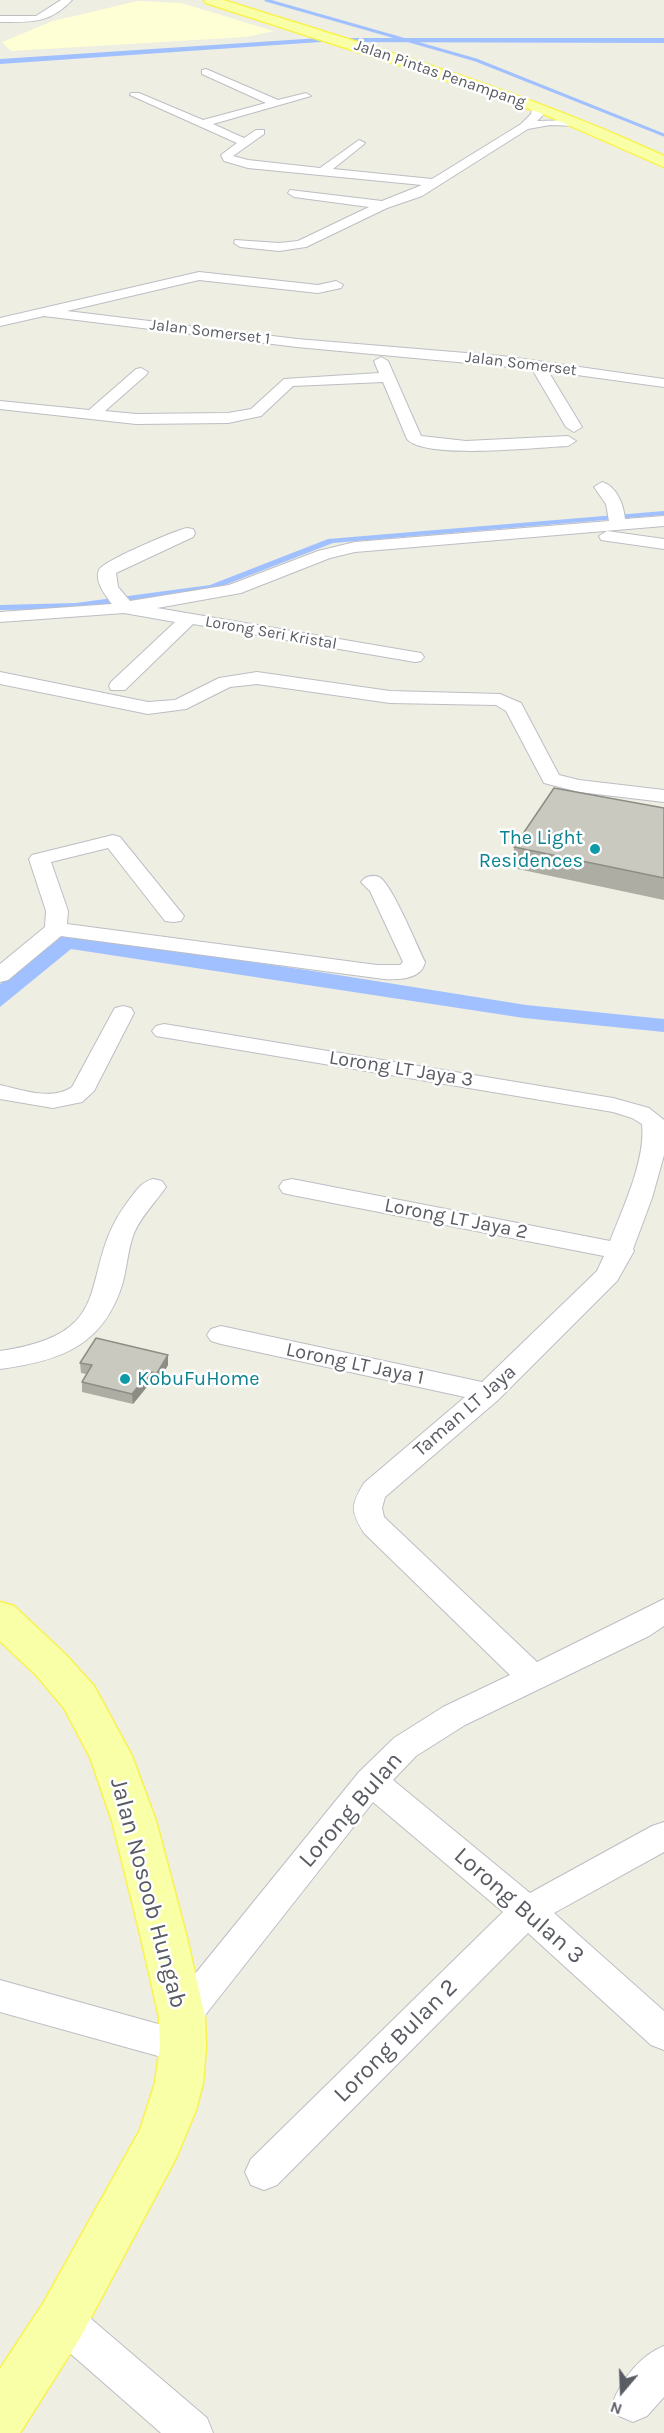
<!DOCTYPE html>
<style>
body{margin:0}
#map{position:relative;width:664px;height:2433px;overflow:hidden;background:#eeeee2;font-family:Karla,sans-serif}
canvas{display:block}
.north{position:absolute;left:592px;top:2361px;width:60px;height:60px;-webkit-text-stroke:4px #fff;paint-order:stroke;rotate:199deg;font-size:16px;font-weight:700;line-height:24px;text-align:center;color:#5a5c64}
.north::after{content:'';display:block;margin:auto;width:21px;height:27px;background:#5a5c64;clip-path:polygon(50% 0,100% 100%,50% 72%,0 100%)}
</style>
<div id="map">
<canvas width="664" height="2433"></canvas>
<div class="north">N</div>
</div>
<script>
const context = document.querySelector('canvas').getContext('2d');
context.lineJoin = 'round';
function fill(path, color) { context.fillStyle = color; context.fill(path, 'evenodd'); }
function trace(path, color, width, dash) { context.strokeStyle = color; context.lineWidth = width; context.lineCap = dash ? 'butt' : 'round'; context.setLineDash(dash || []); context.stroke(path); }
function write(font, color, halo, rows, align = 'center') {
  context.font = font + ' Karla,sans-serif'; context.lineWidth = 5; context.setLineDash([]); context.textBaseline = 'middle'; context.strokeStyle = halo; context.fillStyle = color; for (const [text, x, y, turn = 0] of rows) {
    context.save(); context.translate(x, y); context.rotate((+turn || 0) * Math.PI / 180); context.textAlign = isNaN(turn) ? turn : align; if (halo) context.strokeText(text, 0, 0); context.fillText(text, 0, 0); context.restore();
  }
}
fill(new Path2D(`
 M138,1L181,3L274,31L246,37L11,51L2,42L53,21Z`), '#ffffd6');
fill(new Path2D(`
 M320,38H664V43L320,42L0,64V59Z
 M664,511V515L333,543L217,588L75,609L0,610V605L76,603L210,585L328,539Z
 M61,934L313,971L526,1005L664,1019V1032L524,1018L71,949L0,1007V984Z`), '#a1c0ff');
trace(new Path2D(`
 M266,0L476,60L664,135`), '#a1c0ff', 3);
const minor = new Path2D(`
 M61,0H72C49,24 31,22 0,22V16H36Z
 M206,69L278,100L306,93L311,96L213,124L244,138L256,130H264V134L233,156L248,160L320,168L359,140L365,143L363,145L333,169L432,179L521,124L531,114L533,105H541L543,115L537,121L577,120L583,123L577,126L550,125L528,129L422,196L387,208L306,247L279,251L240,247L234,243L235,240L279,243L298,241L369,207L294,197L288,193L290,190L382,201L422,185L248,168L224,161L221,155L237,143L130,95L131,93H139L203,120L266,103L202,74V70Z
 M199,272L318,285L336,281L343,285L341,288L318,293L199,280L67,311L297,339L502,356L664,379V387L548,371L582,427L574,432L566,427L532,369L297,347L44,316L0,326V318Z
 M381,357L388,361L421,436L466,441L568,436L576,441L568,446C539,447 425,460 407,439L383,382L293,386L261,416L228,423L136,424L0,409V401L89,410L136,369L141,368L148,372L146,375L105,411L136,414L228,413L251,409L284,379L379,373L374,361Z
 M602,482C617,486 624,506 625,519L664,516V526L355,552L330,558L241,593L157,608L421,653L424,657L421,661L415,662L193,624L125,690H111L109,686L111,682L175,622L124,613L0,622V612L112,604C106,596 94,581 99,570C103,561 174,531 187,528L193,529L195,533L193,537L116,573L118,587L130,601L229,585L318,551L355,542L609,521L606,504L594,487Z
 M607,531L664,539V549L601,540L599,536Z
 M0,672L148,702L175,700L219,678L257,672L390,691L500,694L521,703L559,775L579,780L664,790V802L579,792L544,783L506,711L496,705L390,703L257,684L230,687L186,709L148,714L0,684Z
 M113,835L120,837L184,916L181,921L173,922L165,921L108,848L51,862L68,911L67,924L377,965H400L403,962L370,891L361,882L365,878C369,876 374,875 379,877C392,884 417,946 425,962C422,979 399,980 384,979L61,936L8,980L0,982V964L45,927L46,911L29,859L32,855Z
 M123,1006L131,1008L134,1013L94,1091L82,1102L53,1108L0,1099V1085C23,1090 51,1101 72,1087L112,1013L115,1008Z
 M164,1024L613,1098L649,1108L664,1120V1155L652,1198L633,1249L634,1251L617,1281L498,1400L385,1497L382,1508L384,1517L537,1662L664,1599V1626L649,1636L465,1725L416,1756L393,1780L530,1893L652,1826L664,1822V1852L554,1913L664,2011V2050L651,2045L528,1933L277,2185L264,2190L251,2185L245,2172L251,2159L503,1912L373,1802L195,2028L185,2032L196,2036L201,2047L196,2058L183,2063L0,2012V1980L169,2027L164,2017L169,2006L359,1772L394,1738L443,1707L510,1675L364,1533C350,1510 351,1505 364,1483L465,1397L221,1344L211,1341L207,1335L211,1329L221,1326L482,1382L597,1271L604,1256L292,1195L283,1193L279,1187L283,1181L292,1179L610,1241C623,1208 646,1159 642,1124L632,1118L613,1112L156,1036L152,1031L156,1026Z
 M153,1179L162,1181L166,1187C155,1203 142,1215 134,1233C128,1249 127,1266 123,1282C104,1346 60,1361 0,1369V1351C126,1333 73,1272 129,1200C137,1190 141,1182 153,1179Z
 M62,2300L76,2306L207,2418L213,2433H161L48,2334L42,2320L48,2306Z
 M664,2346V2397L647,2416L633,2422L619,2416L613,2402C622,2379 641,2355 664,2346Z`);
const major = new Path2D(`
 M204,0H223C372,47 522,90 664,156V167L548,116L492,95L206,3Z
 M0,1602L14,1606L65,1654L94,1686L132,1756L156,1821L187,1938L205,2017L206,2047L203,2083L196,2110L176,2158L80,2338L20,2433H0V2369L44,2302L140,2130L155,2083L160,2047L159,2017L141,1938L112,1821L90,1757L64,1708L37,1676L0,1641Z`);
trace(minor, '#bcbec4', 2);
trace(major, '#f9f350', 3);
fill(minor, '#fff');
fill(major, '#f8ffa6');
fill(new Path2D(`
 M664,808V900L513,868L514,847Z
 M80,1363L168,1365L157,1384L151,1382L133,1404L82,1392V1382L86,1374L81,1373Z`), '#adada4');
fill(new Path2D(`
 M168,1355V1365L157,1384V1373Z
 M150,1372L151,1382L133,1404L132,1394Z`), '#8d8d86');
const building = new Path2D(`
 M554,788L664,808V878L514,847Z
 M96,1338L168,1355L157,1373L150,1372L132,1394L82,1382L92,1365L80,1363Z`);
fill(building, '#c9c9bf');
trace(building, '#8d8d86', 1.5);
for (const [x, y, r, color] of [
 [595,849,6,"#0f9aa8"],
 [125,1379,6,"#0f9aa8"]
]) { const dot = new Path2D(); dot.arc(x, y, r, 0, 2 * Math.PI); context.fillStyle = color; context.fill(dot); trace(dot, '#fff', 2); }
write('16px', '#5a5c64', '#fff', [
 ["Jalan Pintas Penampang",440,74,19],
 ["Jalan Somerset 1",210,332,7],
 ["Jalan Somerset",521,364,7],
 ["Lorong Seri Kristal",271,633,10]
]);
write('20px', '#0d838f', '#fff', [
 ["The Light",583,838],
 ["Residences",583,861],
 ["KobuFuHome",137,1379,"left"]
], 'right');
write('20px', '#5a5c64', '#fff', [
 ["Lorong LT Jaya 3",401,1069,9],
 ["Lorong LT Jaya 2",456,1219,11],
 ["Lorong LT Jaya 1",355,1364,12],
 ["Taman LT Jaya",465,1411,-41]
]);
write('24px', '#5a5c64', '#fff', [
 ["Lorong Bulan",351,1810,-49],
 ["Jalan Nosoob Hungab",148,1893,75],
 ["Lorong Bulan 3",519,1906,41],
 ["Lorong Bulan 2",396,2041,-45]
]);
</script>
